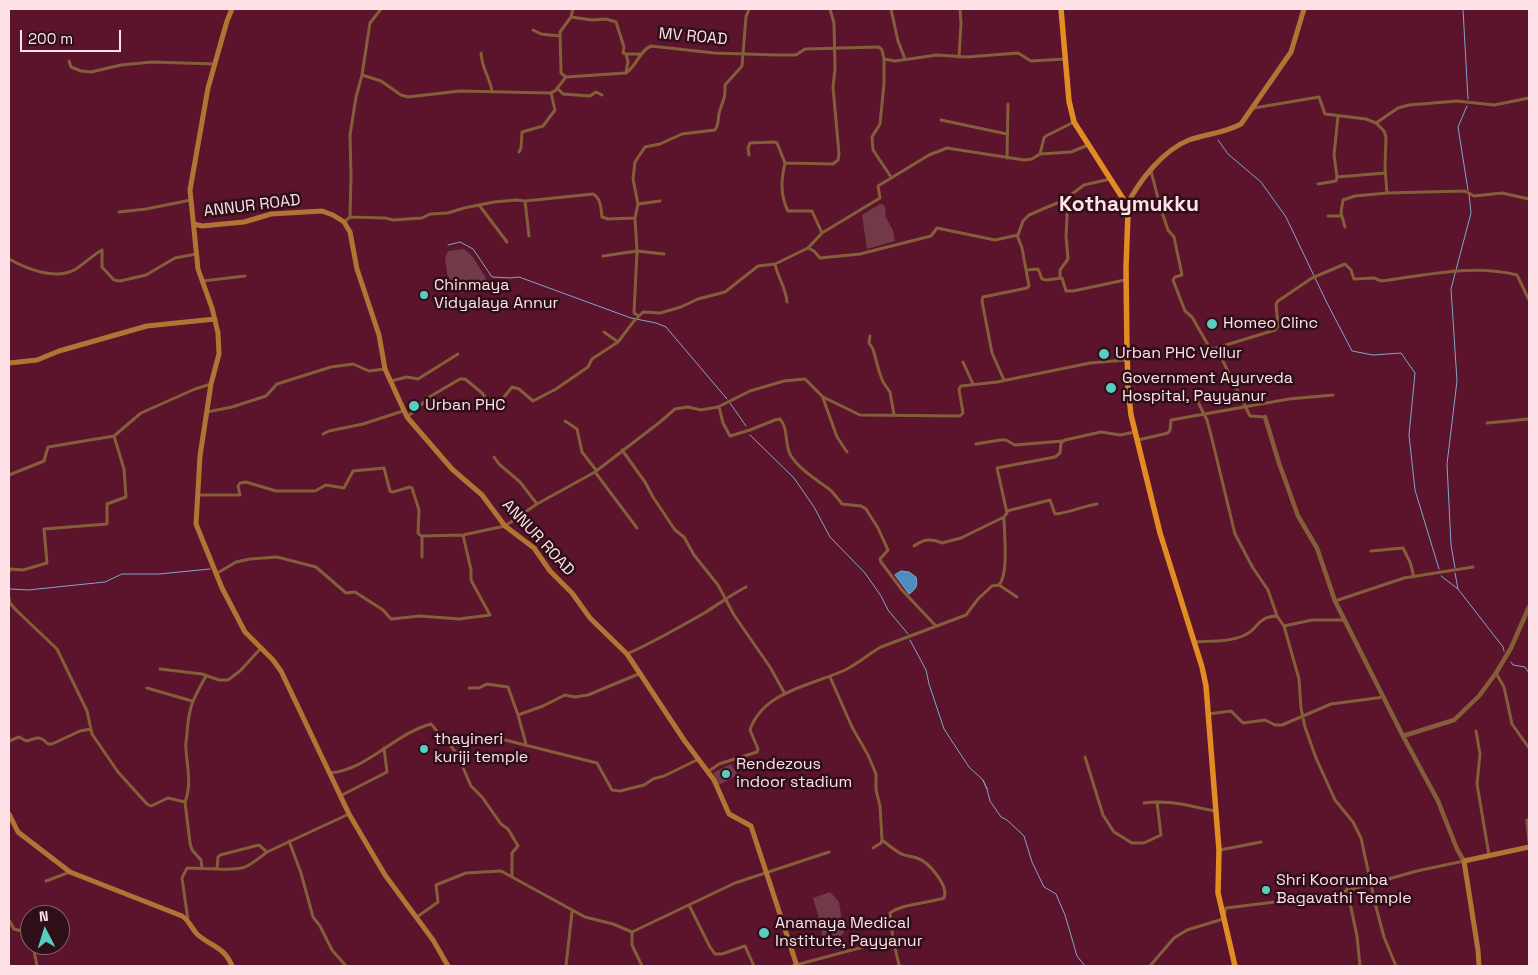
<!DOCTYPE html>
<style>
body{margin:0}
#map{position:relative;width:1538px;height:975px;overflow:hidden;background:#5b142c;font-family:"Space Grotesk",sans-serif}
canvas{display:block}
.frame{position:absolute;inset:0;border:10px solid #fee2e8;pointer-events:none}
.north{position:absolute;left:20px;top:905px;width:50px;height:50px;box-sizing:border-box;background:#2e0f18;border:1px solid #81636b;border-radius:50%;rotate:355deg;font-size:14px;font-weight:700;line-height:20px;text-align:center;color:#fee2e8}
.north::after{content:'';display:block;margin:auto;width:18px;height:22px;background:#58cec0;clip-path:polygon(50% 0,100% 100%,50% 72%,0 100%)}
.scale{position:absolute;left:20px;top:30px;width:101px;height:22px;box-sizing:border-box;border:2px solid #fee2e8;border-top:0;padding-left:6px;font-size:15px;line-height:18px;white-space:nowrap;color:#fee2e8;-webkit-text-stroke:4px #2e0f18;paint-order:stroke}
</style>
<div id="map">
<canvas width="1538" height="975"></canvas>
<div class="frame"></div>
<div class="north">N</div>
<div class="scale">200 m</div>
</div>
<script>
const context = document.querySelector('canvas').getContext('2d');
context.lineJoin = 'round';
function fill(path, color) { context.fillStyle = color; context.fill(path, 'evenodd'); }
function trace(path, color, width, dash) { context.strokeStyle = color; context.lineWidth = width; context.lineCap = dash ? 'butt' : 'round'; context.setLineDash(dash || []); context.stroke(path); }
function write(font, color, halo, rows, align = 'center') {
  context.font = font + ' "Space Grotesk",sans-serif'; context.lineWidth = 5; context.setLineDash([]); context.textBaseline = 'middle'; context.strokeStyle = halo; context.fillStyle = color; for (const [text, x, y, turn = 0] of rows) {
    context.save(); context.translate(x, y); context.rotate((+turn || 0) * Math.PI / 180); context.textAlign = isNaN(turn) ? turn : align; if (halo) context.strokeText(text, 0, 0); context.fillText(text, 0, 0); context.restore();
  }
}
fill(new Path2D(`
 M880,204L884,205L886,210L885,216L893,230L895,241L867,249L862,215Z
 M464,249L473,257L487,280L462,293L449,287L445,258L448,251Z
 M731,764L738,775L719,785L713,773Z
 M830,892L839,902L844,933L832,943L822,937L821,925L813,898Z`), '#723948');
const water = new Path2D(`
 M901,571L909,572L916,577C918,586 916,589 909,594L895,575Z`);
fill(water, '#4c8cbf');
trace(water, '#81a6cb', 1);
trace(new Path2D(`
 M1463,9L1468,99
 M1467,106L1458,127L1468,190
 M1218,140L1228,154L1261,182L1286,217L1326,301L1352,351L1373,355L1401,353L1415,373L1409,435L1415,490L1439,569
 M448,245L460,242L473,249L492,277L510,278L519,277L631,318L656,323L666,327L727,399
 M730,403L746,426
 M750,435L794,478L814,507L830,537L865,573L881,596L888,610L908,634
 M1455,568L1451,545L1447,464L1457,381L1451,289L1471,213L1469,194
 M1455,573L1458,589L1503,647L1504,651
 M1441,576L1458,589
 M10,589L28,590L105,582L122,574H159L210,569
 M910,640L926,670L929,684L944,729L969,767L983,780L987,789L983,780
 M1511,662L1513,665L1525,667L1529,673
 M987,789L990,801L1001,817L1007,820L1024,836L1032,862L1044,887L1056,894L1065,915L1077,956L1085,966`), '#81a6cb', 1);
trace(new Path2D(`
 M573,9L571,17L592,20L606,19L616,22L624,47L623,53L626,54L628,62L626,72
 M891,9L898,41L905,59
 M533,30L541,34L560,36
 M481,53C482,70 490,77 492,92
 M626,54H641
 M959,57L961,23L960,9
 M884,59V84L880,124L872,137L873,150L891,177
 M69,61L71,67L81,71L91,72L121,65L152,62L215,64
 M362,75L370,23L381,9
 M566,77L561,73L560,32L571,17
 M558,89L563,94L590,96L596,92L602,95
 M1254,108L1319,97L1325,114L1366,119L1376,123L1384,131L1386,137L1385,168L1387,193L1465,191L1474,196L1502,193L1529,199
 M941,120L1007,134
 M1376,123L1398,108L1409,105L1457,101L1494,105L1529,98
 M519,152L521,148L522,132L543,126L555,110L551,93
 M1040,154L1071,152L1088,145
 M749,155L748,148L750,143L774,142L777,143L785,163
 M1007,158L1008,104
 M1151,171L1160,206L1168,230L1174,237L1182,275L1175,277L1173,280L1185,311L1192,317L1208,345L1220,355L1250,416L1265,417
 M1337,177L1385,173
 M1318,184L1336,181L1337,177L1334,155L1338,116
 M525,201L529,236
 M638,204L660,201
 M479,205L507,242
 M119,212L146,209L191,200
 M1328,216H1342
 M350,217L385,218L393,220L422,218L430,214L448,213L464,208L494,202L516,200L525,201L593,194C601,198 601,209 602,217L608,219L635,218L638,204L633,179L635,162L645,147L660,144L682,134L715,130C720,123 717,118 720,110C724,97 725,100 725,85L742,66L746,17L749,9
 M635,218L637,251L634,313L639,316
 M344,222L350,217L351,176L350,135L356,97L362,75L381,81L401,95L408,97L460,91L550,93L555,91L566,77L626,73C637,66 639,51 651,46L714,53L777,55H796L805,49L879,47L882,50L884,59L895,61L937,55L967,57L1018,53L1031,61L1065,59
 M1345,227L1341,213L1343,200L1355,196L1387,193
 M822,233L812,211H788C780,195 781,180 785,163L833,164L838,160L839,154L833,87L835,69L834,23L830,9
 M808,248L814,251L820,258L860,254L931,236L937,228L995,240L1018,235L1023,221L1029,215L1064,200L1084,185L1110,179
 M603,256L637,251L664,254
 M9,259C27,269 56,281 76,269C85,263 93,255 102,250V267L114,280L120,281L146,275L175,258L196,254
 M775,264C778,278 786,288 787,302
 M1026,270L1038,269L1042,279L1047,280L1062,278L1066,291H1073L1125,280
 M1060,278V270L1068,259L1066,236L1068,197
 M203,281L245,276
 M604,332L618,342
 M870,336L869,343L873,349L879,371L883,382L890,392L894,415
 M1213,349L1275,330L1278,326L1276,304L1278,301L1312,278L1345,264L1351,270L1354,279L1374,278L1381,281C1426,275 1473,264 1517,275L1529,300
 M963,362L973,384
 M1004,380L992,353L982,301L983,297L1027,288L1029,286L1022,248L1017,235
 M391,381L407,377L418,379L458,354
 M823,398L837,437L847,452
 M1196,398L1207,420L1211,435L1235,534L1253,568L1268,590L1277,616
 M719,407L723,423L730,436L750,430L775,420L780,419C789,429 784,445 791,456C800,470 816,479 829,489C834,493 838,499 842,504L861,506L866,509L878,528L888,550L880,559L881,562L902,590L935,625
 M207,412L232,407L266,396L277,384L331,367L353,364L369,371L384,369
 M407,417L431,396L460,379H465L482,393L493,407L497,406L512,387L519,389L533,401L556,389L588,367L592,359L618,342L634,321L643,312L660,313L681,307L698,299L725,292L758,266L775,264L808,248L822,233L880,198L878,186L929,155L947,148L1024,160L1032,159L1040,154L1044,138L1046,136L1074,122
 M565,421L577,429L582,452L596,470
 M1487,423L1529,419
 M323,434L329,431L363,424L403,411
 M1138,440L1168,433L1170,430L1171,420L1289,399L1333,395
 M976,444L1000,440H1006L1015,445L1063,441
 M622,450L645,482L653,497L675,530L684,537L694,555L718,585L734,615L770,667L785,694
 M494,457L499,464L520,482L537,504
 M595,472L637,528
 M9,475L44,461L48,447L114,436L141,413L195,389L211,384
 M199,495H240L238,486L240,483L246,482L276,491H315L326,485L344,488L353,471L384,468L390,491L393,492L410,487L412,488L419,510L418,533L421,536L463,535
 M1007,511L1050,500L1055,514C1070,513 1082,506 1097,504
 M914,546C924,539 931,538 942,543L961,538L1004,517
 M1371,551L1403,548L1410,562L1414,577
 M422,557V536
 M9,572L10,569L23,570L47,563L44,529L107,524V504L126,497L124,469L114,436
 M216,574L236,562L250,559L277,557L316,567L346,593L355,592L383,610L391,619L420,616L459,619L490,615L471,580V570L463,535L505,526L537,504L595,472L660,422L675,409L688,407L701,410L718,407L750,391L784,381L805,379L823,397L860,415L960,416L963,413L959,389L961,386L997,382L1090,363L1126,360
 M999,585L1017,597
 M9,598L10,603L16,610L57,649L87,711L92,734L118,772L147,804L151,806L168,798L185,802C192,784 187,767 186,749C185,744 187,738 187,733C189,706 193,699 206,676
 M1335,601L1404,578L1473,567
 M1284,626L1299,679L1301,708L1305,727L1316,758L1335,800L1353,822L1361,838L1376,907L1384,937L1396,966
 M1194,642C1210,641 1230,642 1245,635C1260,628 1256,617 1277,616L1284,626L1312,620H1344
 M627,654C654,642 680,627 706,612C720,603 731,595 746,587
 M160,669L202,674L219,680H228L240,671L261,648
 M1496,673L1504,687L1512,724L1529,748
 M830,677L852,727L868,755L876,774V790L880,806L882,840L881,843L873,848
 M147,688L192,701
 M469,688H479L487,684L508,687L518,715L526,744
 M1208,714L1231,711L1243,723L1265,720L1275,725H1282L1331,704L1384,697
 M518,715L543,706L565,695L575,697L588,695L641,673
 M1476,731L1480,754L1477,784L1489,855
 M9,741L19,737L26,741C37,739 38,734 48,744H52L80,731L91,729
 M450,745L457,754L471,786L482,797L501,824L508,829L518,846L512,853V876
 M1085,757L1103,815L1114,832L1132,843H1144L1161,835L1157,802
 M709,771L719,764L757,752L758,749L750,730C763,691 813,685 845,670C858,664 868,654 881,647L966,615L978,599L992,586L999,585C1009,574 1004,533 1004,517L1007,513L997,468L1055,457L1060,453L1061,443L1065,440L1101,432L1120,435L1135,432
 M330,773C369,769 394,734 431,724C438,731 442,742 450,745L505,740L597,763L612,790L620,791L644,785L653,779L664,776L699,759
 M340,796L387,772L384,748
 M185,802L190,843L192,850L201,860L202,868
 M1144,803C1167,799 1193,807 1215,811
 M1527,820L1529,842
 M882,840C887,844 892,848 898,852C904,856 910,856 917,858C929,862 949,886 944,898C929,903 901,904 890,913L893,939
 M289,841L301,873L313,917L320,926L332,950L346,966
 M1220,850L1261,842
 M217,869C246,870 245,869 267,852
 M46,881L70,872
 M1347,889L1357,936L1360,966
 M689,905L710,947L715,954H722L745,946L754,966
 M417,917L438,902L436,885L466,873L501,871L585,917L613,924L632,932L735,883L829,852
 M9,920L14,929L26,932L30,939
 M188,920L182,878L187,868L217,869L218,857L220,855L259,845L267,852L349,814
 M632,932V945L642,966
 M33,945L37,966
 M566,966L572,912
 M792,966L893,939L899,965L901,966
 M1150,966L1174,938L1187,930L1223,919L1226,908L1331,895L1417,871L1464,861`), '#845e38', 3);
trace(new Path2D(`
 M1265,417L1279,463L1298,516L1317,548L1335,601L1403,736
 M1464,861L1457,849L1438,801L1403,736L1454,720L1479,696L1496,673L1511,648L1529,607`), '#845e38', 4.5);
trace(new Path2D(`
 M232,9L227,21L208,88L190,190L198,269L212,308L218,333L219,354L211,384L200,456L196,524L222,588L245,632L273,660L281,671L349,814L385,875L433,940L448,966
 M1127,205C1139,181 1163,150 1189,140C1206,134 1225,133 1241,124L1291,52L1304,9
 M194,224L202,226L244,222L271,214L322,211L333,215L344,222L350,232L357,269L379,335L385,369L407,417L452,469L482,495L505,526L534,548L550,571L572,593L590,618L627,654L684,740L714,780L729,814L751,826L797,966
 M9,363L37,360L59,351L147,326L215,319
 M9,814L18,832L70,872L182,916C190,921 191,928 197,934C211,947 224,946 232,966
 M1479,966L1478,950L1464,861L1529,847`), '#b17434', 5);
trace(new Path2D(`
 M1061,9L1069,101L1074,122L1127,205L1128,212L1126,268L1127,351L1128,388L1131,415L1160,533L1202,667L1206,686L1219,850L1218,893L1235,966`), '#e28c24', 5.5);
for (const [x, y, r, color] of [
 [424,295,5,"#58cec0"],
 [1212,324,6,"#58cec0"],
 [1104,354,6,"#58cec0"],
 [1111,388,6,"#58cec0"],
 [414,406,6,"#58cec0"],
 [424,749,5,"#58cec0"],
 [726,774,5,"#58cec0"],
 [1266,890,5,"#58cec0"],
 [764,933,6,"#58cec0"]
]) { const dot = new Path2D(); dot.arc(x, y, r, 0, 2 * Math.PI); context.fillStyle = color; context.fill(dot); trace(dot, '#2e0f18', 2); }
write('16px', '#fee2e8', '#2e0f18', [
 ["MV ROAD",693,37,5],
 ["ANNUR ROAD",252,206,-7],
 ["ANNUR ROAD",538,538,47]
]);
write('16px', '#fee2e8', '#2e0f18', [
 ["Chinmaya",434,286],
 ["Vidyalaya Annur",434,304],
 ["Homeo Clinc",1223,324],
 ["Urban PHC Vellur",1115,354],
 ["Government Ayurveda",1122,379],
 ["Hospital, Payyanur",1122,397],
 ["Urban PHC",425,406],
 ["thayineri",434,740],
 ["kuriji temple",434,758],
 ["Rendezous",736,765],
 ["indoor stadium",736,783],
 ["Shri Koorumba",1276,881],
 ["Bagavathi Temple",1276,899],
 ["Anamaya Medical",775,924],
 ["Institute, Payyanur",775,942]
], 'left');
write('bold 21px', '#fee2e8', '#2e0f18', [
 ["Kothaymukku",1129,205]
]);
</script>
